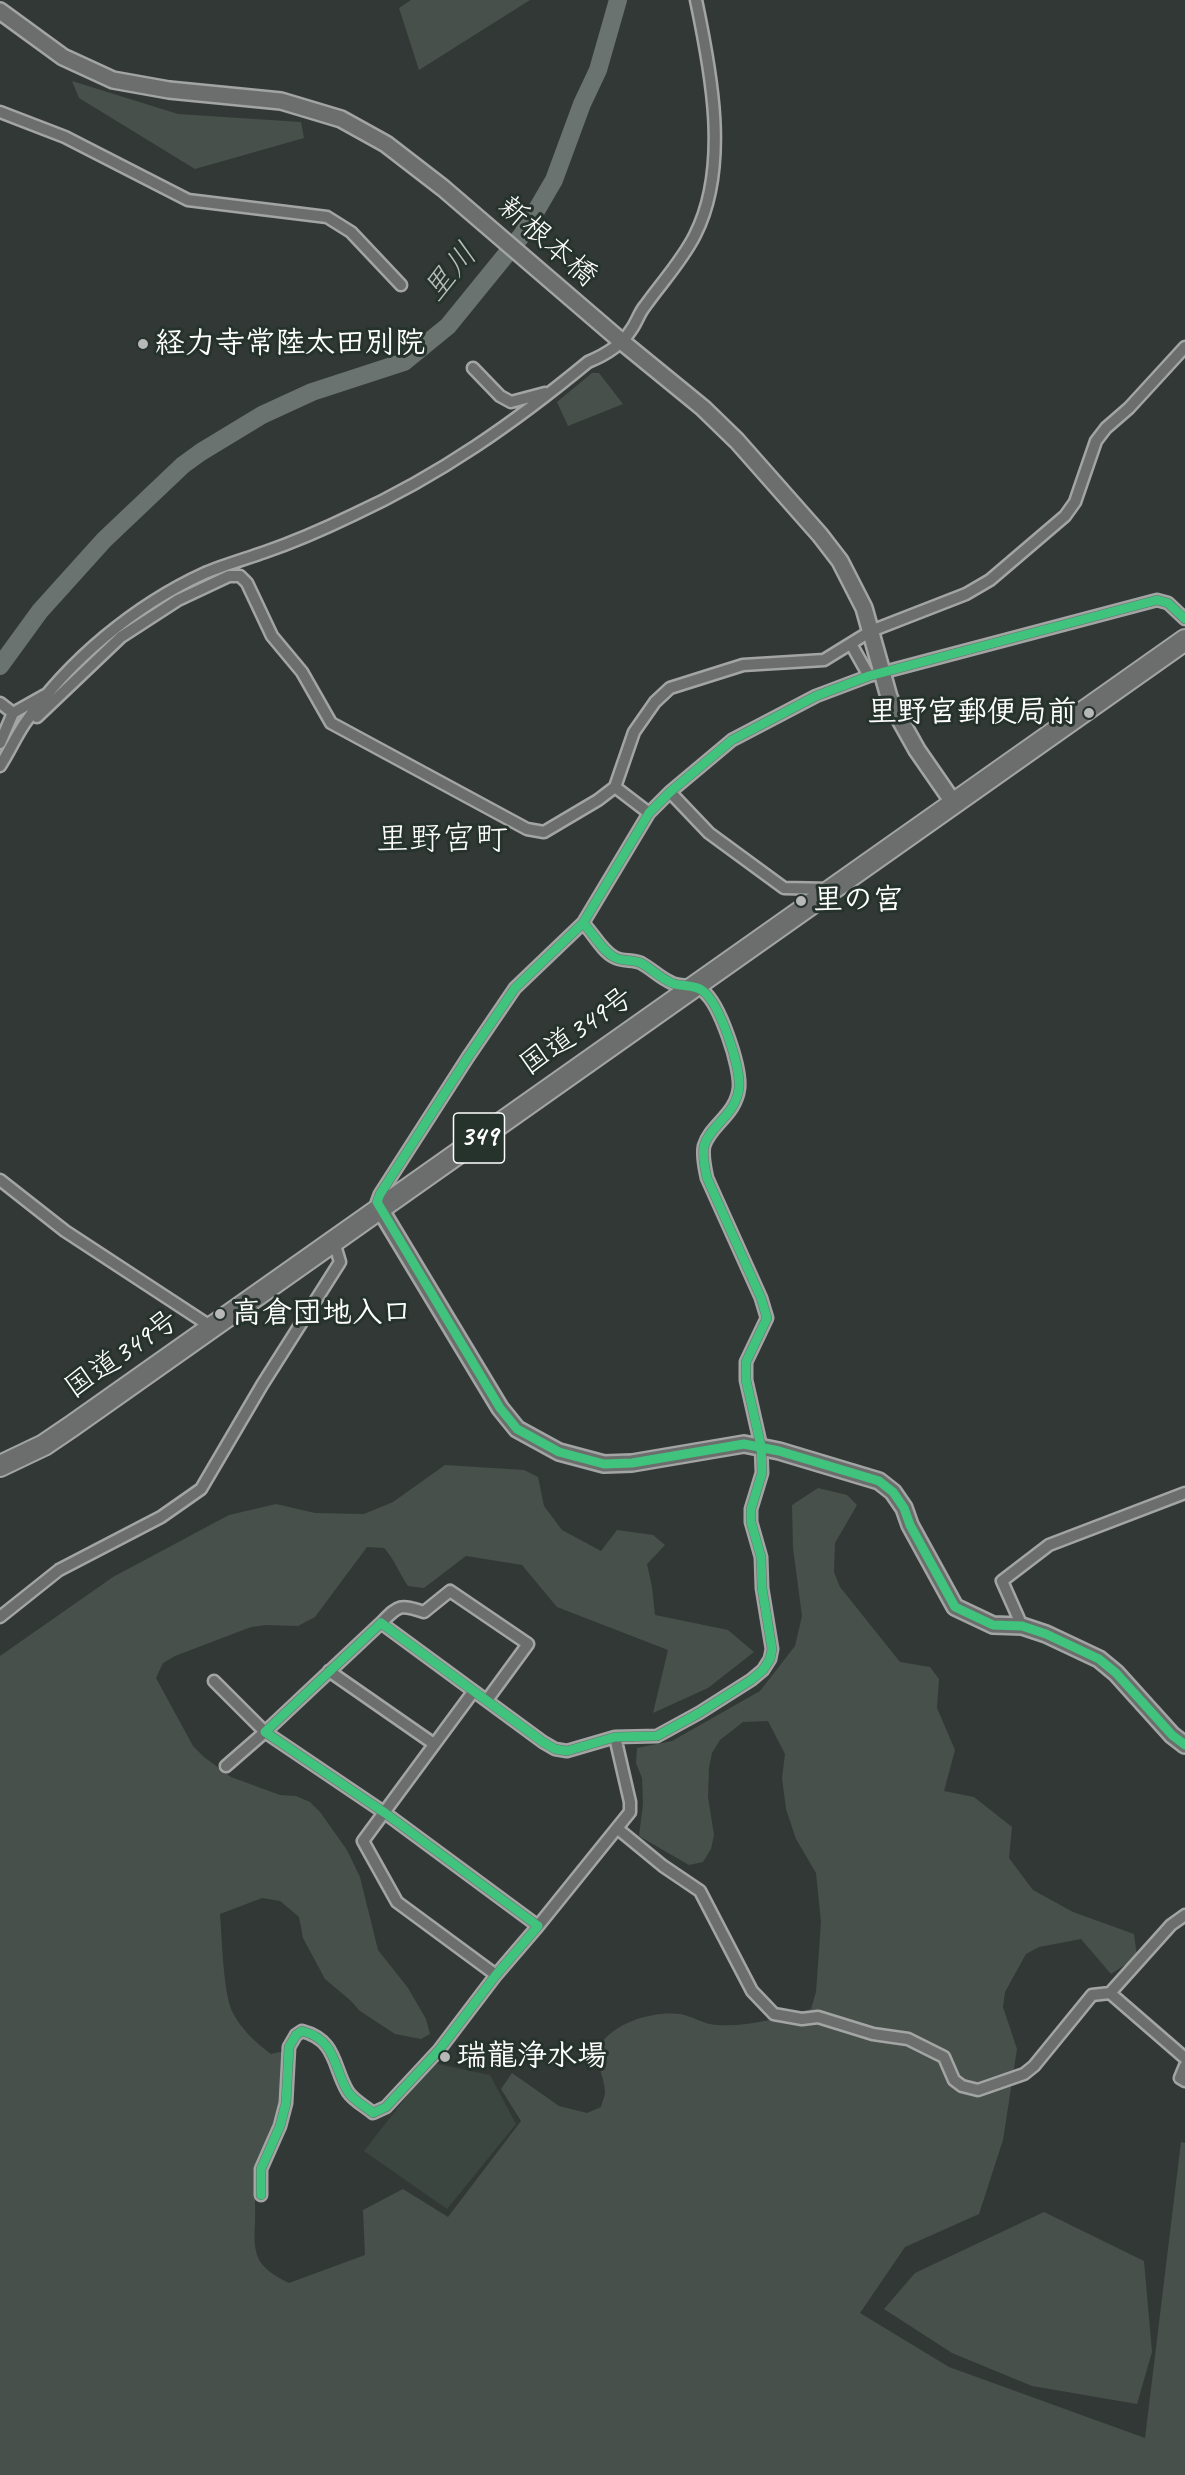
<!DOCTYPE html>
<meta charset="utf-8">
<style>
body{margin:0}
canvas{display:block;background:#323835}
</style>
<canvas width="1185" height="2475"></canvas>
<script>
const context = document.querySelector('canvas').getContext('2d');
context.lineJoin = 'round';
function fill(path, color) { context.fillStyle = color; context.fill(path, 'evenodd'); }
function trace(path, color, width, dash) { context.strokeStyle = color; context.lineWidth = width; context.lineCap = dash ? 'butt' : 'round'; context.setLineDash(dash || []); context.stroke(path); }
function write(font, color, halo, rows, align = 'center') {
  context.font = font + ' Caveat,"Klee One",sans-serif'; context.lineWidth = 6; context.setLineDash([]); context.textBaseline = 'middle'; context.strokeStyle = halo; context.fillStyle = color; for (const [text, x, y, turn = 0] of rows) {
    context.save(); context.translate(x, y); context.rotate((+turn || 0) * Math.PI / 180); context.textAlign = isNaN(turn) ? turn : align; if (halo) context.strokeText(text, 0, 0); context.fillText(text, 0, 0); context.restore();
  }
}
fill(new Path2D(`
 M433,2063L490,2075L516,2124L447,2209L364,2151Z`), '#3b4640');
fill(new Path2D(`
 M411,0H530L419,70L399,8Z
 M72,81L178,114L301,122L304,138L195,169L79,98Z
 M592,373H599L623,404L568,426L557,402Z
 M445,1465L524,1470L538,1477L544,1506L562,1530L601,1551L617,1530L653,1535L665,1545L647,1564L652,1587L655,1615L728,1630L754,1652L708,1688L653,1713L668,1650L557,1607L522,1565L466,1556L424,1588L408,1586C399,1573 395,1560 384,1548L367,1547L315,1617L298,1626L266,1625L251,1627L175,1656L163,1663L156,1678L193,1746L204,1757L231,1777L280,1795L296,1796L310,1802L320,1812L347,1850L360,1877L378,1950L408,1988L426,2019L430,2034L421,2039L395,2034L360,2011L350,2000L325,1979L303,1938L299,1917L280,1901L262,1898L220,1914C222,1936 223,1995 233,2013C242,2030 255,2042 271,2054L285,2051L295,2063C293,2104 271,2138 258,2176C253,2191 256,2205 255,2221C253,2256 256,2267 289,2283L365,2255L363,2210L403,2189L448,2217L521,2121L501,2089L512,2073L559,2106L587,2113L601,2107C602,2103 604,2098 605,2094C606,2078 592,2059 601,2044C616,2021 655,2011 680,2014C692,2016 703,2024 716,2025C748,2027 780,2018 811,2009L816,1992L821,1922L816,1873L796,1839L786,1809L782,1778L785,1754L768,1721L743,1722L720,1740L712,1753L709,1768L708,1797L714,1835L711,1849L703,1862L689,1865L639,1836L643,1804L642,1778L636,1763L637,1748L672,1741L760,1691L795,1646L802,1616L793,1548L792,1505L818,1488L847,1495L857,1505L835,1543L834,1572L840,1587L900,1662L930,1667L939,1679L937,1708L955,1750L944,1791L974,1797L1012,1827L1009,1858L1033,1890L1073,1912L1134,1934L1137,1957L1111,1974L1081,1939L1039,1947L1026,1954L1005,1992L1003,2007L1017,2049L1003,2140L979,2214L905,2247L860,2313L949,2367L1145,2438L1181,2142L1185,2143V2475H0V1656L113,1577L229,1515L276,1504L315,1513L364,1514L393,1502Z
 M1044,2212L1144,2261L1152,2352L1137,2404L1032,2386L952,2353L884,2309L915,2273Z`), '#47504b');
trace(new Path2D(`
 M0,666L40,611L104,540L183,465L201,452L262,415L312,392L404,362L448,326L522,235L554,180L582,104L598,70L618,0`), '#6a736f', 18);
const street = new Path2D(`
 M0,112L65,137L188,200L327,217L351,232L401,285
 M473,368L500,396L511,402L545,393
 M851,644L869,676
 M0,703L13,713
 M37,717L121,637L178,600L229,576H240L247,583L272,636L302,672L331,723L527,829L544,832L598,800L615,787L649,813
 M0,743L13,713L45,695
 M0,766C9,752 16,736 25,723C69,660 135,605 205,573C224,565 245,559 265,552C294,542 324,529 353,515C440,475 514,423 588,362C605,355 621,346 631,330C637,322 639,313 645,306C662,282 682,261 695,235C730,167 711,71 696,0
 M615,787L634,732L655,702L670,688L743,665L824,660L871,631L966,594L990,580L1065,516L1075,502L1096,441L1106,428L1129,408L1185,347
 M670,792L709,833L784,888L831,889
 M0,1180L65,1231L207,1324L210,1330
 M380,1209L377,1202L380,1194L468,1057L515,988L583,923L649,813L670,792L732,740L816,696L869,676L1157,600L1168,603L1185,619
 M0,1617L59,1570L161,1517L201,1489L262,1385L340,1262L334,1242
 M381,1623C399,1605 399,1604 424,1612L450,1591L528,1644L487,1700
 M1022,1626L1002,1581L1049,1545L1185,1493
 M329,1671L434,1744
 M214,1681L265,1732L226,1766
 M473,1692L363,1841L397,1902L496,1975
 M618,1829L663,1866L700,1891L752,1991L774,2014L802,2019L818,2017L873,2034L908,2039L944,2057L954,2080L962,2086L978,2090L1024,2074L1034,2066L1092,1995L1110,1993L1171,1925L1185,1915
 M538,1926L630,1812V1802L615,1737
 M1110,1993L1185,2058
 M1185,2066L1180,2078L1185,2081
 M261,2195V2169L280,2126L286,2103L289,2047L296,2035L302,2031C337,2040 333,2068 348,2092C354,2101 365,2106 373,2113L386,2107L439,2050L496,1975L538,1926L385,1813L265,1732L381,1623L543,1742L555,1749L567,1751L615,1737L657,1736L699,1713L751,1680L763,1670L770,1659L772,1649L762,1588L761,1557L751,1522V1509L762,1473L761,1446L746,1380V1362L767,1318L761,1298L707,1178C705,1168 702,1157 704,1146C710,1125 736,1115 739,1088C741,1067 720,1004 703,991C694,984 681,987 672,983C660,978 652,969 641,963C633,959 622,962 614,957C602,951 593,933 583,923`);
const secondary = new Path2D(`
 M0,11L63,57L113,80L169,90L281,101L341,119L386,144L443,188L621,341L703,408L737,441L820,535L840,561L864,608L889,697L898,716L917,750L953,802
 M380,1209L500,1408L517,1429L559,1452L604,1464L632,1463L744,1444L779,1451L879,1481L893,1492L904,1508L910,1525L955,1607L993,1625L1022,1626L1046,1634L1099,1659L1116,1673L1172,1735L1185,1745`);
const highway = new Path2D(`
 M0,1466L44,1445L72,1426L1185,640`);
trace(street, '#a3a5a4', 15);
trace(secondary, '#a3a5a4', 20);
trace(highway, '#a3a5a4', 24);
trace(street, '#6b6e6d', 10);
trace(secondary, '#6b6e6d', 15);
trace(highway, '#6b6e6d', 20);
trace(new Path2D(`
 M1185,619L1168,603L1157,600L869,676L816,696L732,740L670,792L649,813L583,923L515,988L468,1057L380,1194L377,1202L500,1408L517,1429L559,1452L604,1464L632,1463L744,1444L779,1451L879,1481L893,1492L904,1508L910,1525L955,1607L993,1625L1022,1626L1046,1634L1099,1659L1116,1673L1172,1735L1185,1745
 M261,2195V2169L280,2126L286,2103L289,2047L296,2035L302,2031C337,2040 333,2068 348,2092C354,2101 365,2106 373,2113L386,2107L439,2050L496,1975L538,1926L385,1813L265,1732L381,1623L543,1742L555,1749L567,1751L615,1737L657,1736L699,1713L751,1680L763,1670L770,1659L772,1649L762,1588L761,1557L751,1522V1509L762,1473L761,1446L746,1380V1362L767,1318L761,1298L707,1178C705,1168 702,1157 704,1146C710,1125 736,1115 739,1088C741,1067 720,1004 703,991C694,984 681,987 672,983C660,978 652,969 641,963C633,959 622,962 614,957C602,951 593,933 583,923`), '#40c37c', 9);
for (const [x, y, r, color] of [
 [143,344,6,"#b7b9b8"],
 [1089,713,6,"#b7b9b8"],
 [801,901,6,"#b7b9b8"],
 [220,1314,6,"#b7b9b8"],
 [445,2057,6,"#b7b9b8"]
]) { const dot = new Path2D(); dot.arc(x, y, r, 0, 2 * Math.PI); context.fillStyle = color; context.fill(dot); trace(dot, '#26332d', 2); }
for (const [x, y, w] of [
 [479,1138,51]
]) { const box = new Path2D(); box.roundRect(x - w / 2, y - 25, w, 50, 4.5); context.fillStyle = '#26332d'; context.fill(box); trace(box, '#fff', 1.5); }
write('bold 28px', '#fff', null, [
 ["349",479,1138]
]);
write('30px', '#fff', '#26332d', [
 ["新根本橋",547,242,41],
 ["国道349号",577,1032,-35],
 ["国道349号",122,1355,-35]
]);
write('bold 30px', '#fff', '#26332d', [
 ["経力寺常陸太田別院",155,344],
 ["里野宮郵便局前",1077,713,"right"],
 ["里の宮",813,901],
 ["高倉団地入口",232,1314],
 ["瑞龍浄水場",457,2057]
], 'left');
write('italic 32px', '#b8bcba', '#26332d', [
 ["里川",451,273,-50]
]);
write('33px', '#fff', '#26332d', [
 ["里野宮町",442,840]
]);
</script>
